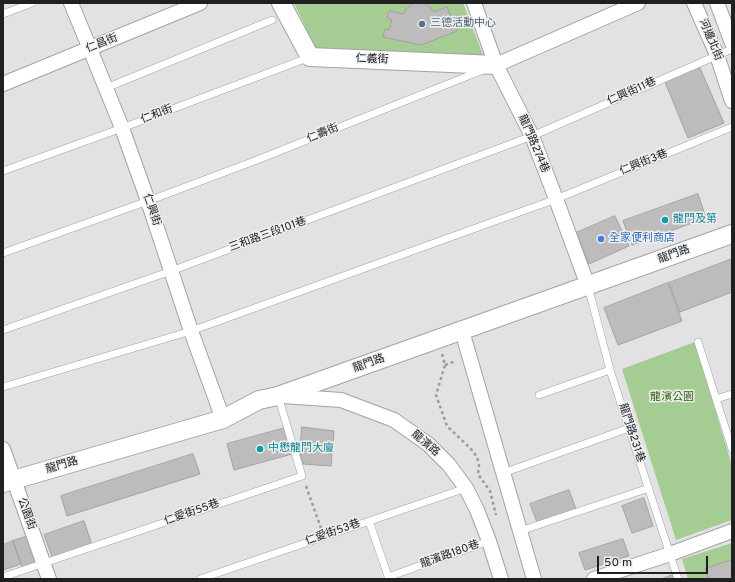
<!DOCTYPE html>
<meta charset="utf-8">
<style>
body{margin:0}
#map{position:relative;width:735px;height:582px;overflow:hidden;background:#e2e2e4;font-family:Overpass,sans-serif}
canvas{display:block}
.frame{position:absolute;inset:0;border:4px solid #202021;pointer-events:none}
.scale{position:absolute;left:597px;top:556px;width:111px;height:18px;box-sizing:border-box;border:2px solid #202021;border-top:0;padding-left:5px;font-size:12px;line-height:14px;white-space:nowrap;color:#202021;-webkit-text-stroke:3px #eff0f1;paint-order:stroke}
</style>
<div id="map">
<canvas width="735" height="582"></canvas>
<div class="frame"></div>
<div class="scale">50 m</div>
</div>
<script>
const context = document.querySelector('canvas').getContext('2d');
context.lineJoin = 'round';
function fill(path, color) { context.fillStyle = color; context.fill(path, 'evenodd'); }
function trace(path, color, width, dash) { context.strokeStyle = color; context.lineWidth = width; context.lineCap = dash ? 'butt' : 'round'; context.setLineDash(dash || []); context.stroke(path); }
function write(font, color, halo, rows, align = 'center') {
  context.font = font + ' Overpass,"Noto Sans TC",sans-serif'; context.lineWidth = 3; context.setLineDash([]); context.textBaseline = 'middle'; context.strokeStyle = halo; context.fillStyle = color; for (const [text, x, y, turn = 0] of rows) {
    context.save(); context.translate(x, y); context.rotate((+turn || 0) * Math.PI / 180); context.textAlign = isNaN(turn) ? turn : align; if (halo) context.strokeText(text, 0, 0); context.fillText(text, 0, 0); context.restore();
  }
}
fill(new Path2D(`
 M294,3H463L485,60L316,50Z
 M695,342L732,466V520L676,540L622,369Z
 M732,543V579H688L682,559Z`), '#a5cc92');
const building = new Path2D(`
 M415,3H423L427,5L432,9L434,12L447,7L457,31L421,45L383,37L385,29L389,30L392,20L387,18L389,11L404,14L406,9L411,5Z
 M700,68L724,123L688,138L665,82Z
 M698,194L706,218L632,245L623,221Z
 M615,216L629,246L589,264L576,233Z
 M732,259V292L680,312L669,283Z
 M668,283L682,321L618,345L604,308Z
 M302,427L334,431L331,466L303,464L300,452Z
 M285,428L292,454L234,470L227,444Z
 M193,454L200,474L67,516L61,496Z
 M569,490L576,509L537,522L530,504Z
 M644,498L653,526L632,533L622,506Z
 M84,521L92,545L53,559L44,535Z
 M34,534L43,560L22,567L13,541Z
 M623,539L629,556L585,570L579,553Z
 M13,541L21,564L3,570V545Z
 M732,560V579H709L705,569Z
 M675,574L677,579H661Z`);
fill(building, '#bdbbbb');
trace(building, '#a3a1a1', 1);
const service = new Path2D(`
 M3,14L32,3
 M106,88L272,20
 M3,171L122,128L310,57
 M3,253L148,201L257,160L483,70
 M588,286L610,370L678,579
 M3,330L171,271L532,136L732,49
 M698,342L732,449
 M3,387L191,331L556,199L732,127
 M539,395L610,370
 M716,399L732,394
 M503,473L629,428
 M369,521L389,579
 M520,531L649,488
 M3,577L302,476L278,396
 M388,577L489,541
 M200,579L466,488`);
const minor = new Path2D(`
 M71,3L90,49L122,128L148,201L191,331L223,419
 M474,3L496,65L532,136L556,199L588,286
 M694,3L717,55L732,101
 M717,3L732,43
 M496,65L638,3
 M3,84L200,3
 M462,331L534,579
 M283,396L341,400L394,420L428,444L449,465L466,488L477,510L489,541L501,579
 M3,449L49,579
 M594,579L670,554L732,531`);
const tertiary = new Path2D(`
 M281,3L310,57L496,65
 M3,483L223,419L259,400L278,396L732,234`);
trace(service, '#a1a2a3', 8);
trace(minor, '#a1a2a3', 16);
trace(tertiary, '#a1a2a3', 20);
trace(new Path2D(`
 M442,354L445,365L436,395L447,426L471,449L477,457L479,465L478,474L490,491L496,515
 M445,365L456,361
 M306,486L321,528`), '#9b9b9c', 2.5, [3, 3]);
trace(service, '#fff', 7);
trace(minor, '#fff', 14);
trace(tertiary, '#fff', 18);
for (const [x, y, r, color] of [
 [422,24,4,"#5c6f8a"],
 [665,220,4,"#0f9aa8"],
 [601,239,4,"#3f7fe0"],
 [260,449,4,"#0f9aa8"]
]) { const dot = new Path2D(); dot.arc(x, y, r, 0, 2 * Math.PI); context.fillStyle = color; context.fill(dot); trace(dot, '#eff0f1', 1.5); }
write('11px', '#4e5e75', '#eff0f1', [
 ["三德活動中心",430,24]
], 'left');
write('11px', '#202021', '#eff0f1', [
 ["河邊北街",710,40,67],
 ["仁昌街",102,44,-22],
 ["仁義街",372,60,2],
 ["仁興街11巷",632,92,-24],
 ["仁和街",157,115,-21],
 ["仁壽街",323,134,-22],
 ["龍門路274巷",533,144,67],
 ["仁興街3巷",644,163,-22],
 ["仁興街",151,210,71],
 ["三和路三段101巷",268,235,-20],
 ["龍門路",674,255,-20],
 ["龍門路",369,364,-20],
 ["龍門路231巷",631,433,72],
 ["龍濱路",425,444,40],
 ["龍門路",62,466,-16],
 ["仁愛街55巷",192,513,-19],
 ["公園街",26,514,70],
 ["仁愛街53巷",333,533,-19],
 ["龍濱路180巷",450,555,-20]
]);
write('11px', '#0d838f', '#eff0f1', [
 ["龍門及第",673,220],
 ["中懋龍門大廈",268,449]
], 'left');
write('11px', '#366cbe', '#eff0f1', [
 ["全家便利商店",609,239]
], 'left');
write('11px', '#2d5d05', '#eff0f1', [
 ["龍濱公園",672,398]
]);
</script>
